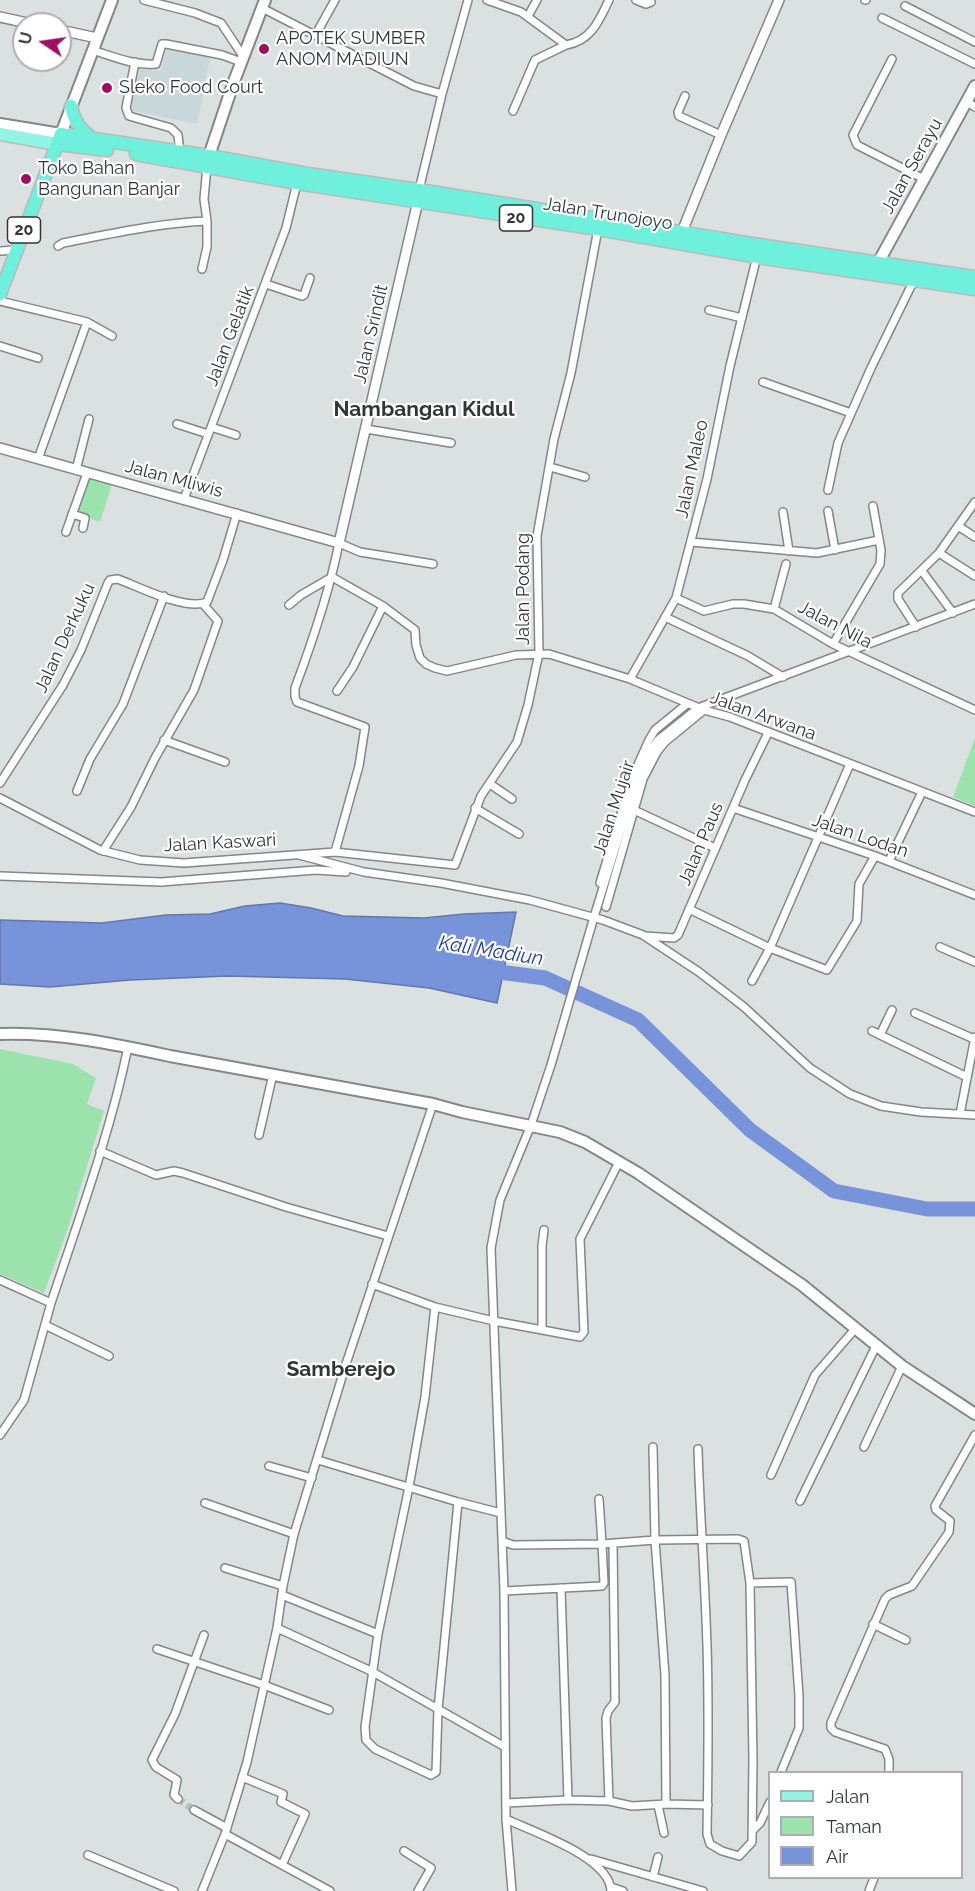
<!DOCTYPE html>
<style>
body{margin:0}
#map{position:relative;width:975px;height:1891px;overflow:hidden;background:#dbe0e1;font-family:Raleway,sans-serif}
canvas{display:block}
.legend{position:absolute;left:768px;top:1771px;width:195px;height:108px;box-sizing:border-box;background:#fff;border:2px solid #adaeaf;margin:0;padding:8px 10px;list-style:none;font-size:18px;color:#333536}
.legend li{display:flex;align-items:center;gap:12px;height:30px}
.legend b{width:30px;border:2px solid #adaeaf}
.north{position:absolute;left:12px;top:12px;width:60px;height:60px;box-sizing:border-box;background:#fff;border:2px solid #adaeaf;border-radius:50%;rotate:283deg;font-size:16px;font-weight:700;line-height:24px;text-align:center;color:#333536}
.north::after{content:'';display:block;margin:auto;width:21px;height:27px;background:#9c105f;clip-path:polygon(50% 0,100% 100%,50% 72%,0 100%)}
</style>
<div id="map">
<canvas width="975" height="1891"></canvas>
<ul class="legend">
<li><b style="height:8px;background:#92f4e5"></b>Jalan</li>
<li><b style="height:16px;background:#9be2ad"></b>Taman</li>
<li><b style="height:16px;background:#7793da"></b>Air</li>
</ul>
<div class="north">U</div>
</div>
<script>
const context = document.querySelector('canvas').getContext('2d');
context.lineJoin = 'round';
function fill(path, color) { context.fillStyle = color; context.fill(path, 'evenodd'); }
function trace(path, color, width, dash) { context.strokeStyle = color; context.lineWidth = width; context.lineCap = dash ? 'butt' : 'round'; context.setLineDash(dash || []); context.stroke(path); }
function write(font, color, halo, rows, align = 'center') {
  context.font = font + ' Raleway,sans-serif'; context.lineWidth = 4.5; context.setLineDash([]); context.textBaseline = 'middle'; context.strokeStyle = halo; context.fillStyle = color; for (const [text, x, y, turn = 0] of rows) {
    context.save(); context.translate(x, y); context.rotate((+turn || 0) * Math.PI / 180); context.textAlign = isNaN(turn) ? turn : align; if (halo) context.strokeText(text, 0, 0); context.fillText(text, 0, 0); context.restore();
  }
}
fill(new Path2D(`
 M166,49L210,58L197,124L129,110L138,67L161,71Z`), '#c8d7d9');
fill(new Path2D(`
 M87,474L113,481L100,522L74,513Z
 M975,738V806L953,797Z
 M0,1049L73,1064L96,1078L87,1104L104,1111L67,1231L44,1293L0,1274Z`), '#9be2ad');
const water = new Path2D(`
 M280,903L311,908L343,916L424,918L464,914L516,912L497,1003L429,988L345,979L228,976L130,980L50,987L0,984V920L102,923L166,915L210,914L245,906Z`);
fill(water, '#7793da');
trace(water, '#6377a9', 1.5);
trace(new Path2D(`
 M484,970L545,978L638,1020L750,1130L834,1191L927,1209H975`), '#7793da', 15);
trace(new Path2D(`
 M178,1799L194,1810`), '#b9bebf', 7, [7, 3.5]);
const minor = new Path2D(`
 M144,0L195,13L221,23L243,56
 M487,0L521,12L566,45C591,41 599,21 609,0
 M636,0L646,4L651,2
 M865,0H866
 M905,6L975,42
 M262,8L414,86L442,94
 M528,16L537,0
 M882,18L975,64
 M316,34L335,0
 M92,50C112,56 135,66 156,64L162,44H166L222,55L241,62
 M892,59L853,135L857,145L924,179
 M135,62L126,108L129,116L171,128L178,135L180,153
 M685,96L678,112L679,116L721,135
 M967,102L975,107
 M513,111L535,60L566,45
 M419,190L442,94L468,0
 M58,246L63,243C110,234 159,223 207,221
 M0,251L16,250
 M202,269L207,247V221L204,199L207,166
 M266,284L302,296L304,295L310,278
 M0,301L87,322L38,459
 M709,310L742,318
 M87,322L112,336
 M0,346L38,358
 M763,382L851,413
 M177,424L208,434
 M211,427L236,435
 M366,429L451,443
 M550,467L585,477
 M76,470L89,419
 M828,490L838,443L871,368L914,280
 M184,499L286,228L297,183
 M828,511L835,550
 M783,512L789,551
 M72,514L85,518L83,528
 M958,526L975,537
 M66,532L87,473
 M691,542L817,553L879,540
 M939,553L975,576
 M922,571L953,613
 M332,577L383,606L415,630L416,645L420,658L426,664L435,668L447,671L516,655L549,654L630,679L704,710L730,717L975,812
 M676,598L704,611L733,604H744L774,609L833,644L975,710
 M289,605L301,595L332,577
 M774,609L786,564
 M665,617L748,656L783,677
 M916,627L898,599V593L939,553L975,502
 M833,644L880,564L881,550L873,506
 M630,679L676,598L707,479L730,366L757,256
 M337,691L353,667L383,606
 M164,740L225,762
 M0,783L63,685L81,650L108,583L110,580L118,579C139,587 186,611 207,602L223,560L237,513
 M490,784L512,799
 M77,791L90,759L123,704L164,596
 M0,798L100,850L140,860L184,863L335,852L455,865L481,796L517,742L528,705L539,653L537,536L554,439L571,373L598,229
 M475,808L519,834
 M733,808L875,856L975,895
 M634,810L715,848
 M103,851L131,807L155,758L194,690L218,621L203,604
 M335,852L359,766L365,727L297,702L295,697V688C313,640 329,593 339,543L360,552L433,564
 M299,855L364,872L441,883L530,900L603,920L643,935L699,972L744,1007L810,1068L850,1094L881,1106L921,1112L975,1115
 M889,861L922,792
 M0,876L161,882L316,870L346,872
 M600,883L632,778L649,740L655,730L687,704
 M606,907L643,779L657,752L665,742L704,710
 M689,909L770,948L850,764
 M645,936L674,938L678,935L745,780L768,733
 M940,947L975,962
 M752,981L770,948L827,970L857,921L859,884L875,856
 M915,1013L974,1039
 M872,1031L967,1077
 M880,1035L892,1010
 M960,1114L975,1037
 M259,1135L273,1074
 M100,1151L156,1175L174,1171L183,1173L286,1207L388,1236
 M0,1280L51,1303L24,1400L0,1435
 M372,1284L435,1307L494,1321L580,1337L584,1332L580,1239L619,1162
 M51,1303C79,1218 110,1134 128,1047
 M435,1307L425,1397L409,1487L378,1634L365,1727L366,1740L375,1749L431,1775L436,1772L438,1709L458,1502
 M45,1325L109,1356
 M542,1330V1246L544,1230
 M653,1447L655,1540L665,1675L666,1804L708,1805
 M864,1447L902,1366
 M318,1460L458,1502L501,1513
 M269,1466L312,1478
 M771,1475L815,1375L855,1329
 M800,1501L876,1346
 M205,1503L294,1534
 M502,1541L513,1545L602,1544L599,1499
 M225,1568L283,1586
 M750,1583L791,1582L799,1696V1728L781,1772
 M561,1588L568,1800
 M504,1591L602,1586L604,1583L602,1544L655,1540L738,1539L744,1541L750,1583L753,1759L752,1842L739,1856L722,1851L710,1844L707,1834C708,1771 709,1708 707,1646C705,1580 700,1515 698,1449
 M282,1595L378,1634
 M873,1624L906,1640
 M277,1628L371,1671L505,1747
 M157,1649L264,1685L329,1710
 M889,1772V1759L885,1749L835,1732L831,1728V1723L885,1599L889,1595L912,1586L949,1532L950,1521L936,1510L935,1506L975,1435
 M242,1777L283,1794L281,1802L305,1814L282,1865
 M178,1799L174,1795L177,1780L156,1767L152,1760L175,1714L204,1635
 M609,1801L606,1718L608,1711L615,1702L613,1544
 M506,1803L568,1800L609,1801L632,1806L666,1804
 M658,1805L664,1833
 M194,1810L227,1828
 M506,1819C533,1832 610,1857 611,1891
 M752,1831L760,1823L770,1802
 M225,1834L330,1891
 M404,1851L431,1868L418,1891
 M88,1855L174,1891
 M591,1859L703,1891
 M653,1877L658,1857
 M611,1887L623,1891
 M202,1891L225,1834L247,1762L277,1628L283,1586L294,1534L346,1364L433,1104
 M512,1891L506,1819L504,1591L491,1248L500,1200L531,1125L551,1065L594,917L637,778L647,757L658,740L698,708L975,604
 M869,1891L874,1878`);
const tertiary = new Path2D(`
 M0,17L32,24
 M60,30L97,38
 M682,232L721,135L779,0
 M0,448L339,543L418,201`);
const secondary = new Path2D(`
 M0,124L61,134L112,0
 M209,156L233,84L265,0
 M878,263L975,86
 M0,1034C57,1032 115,1044 170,1056L433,1104L462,1112L560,1132L585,1142L638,1173L802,1285L902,1366L975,1414`);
const primary = new Path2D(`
 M0,134L57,144`);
const trunk = new Path2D(`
 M71,106C74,122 81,130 93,139
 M57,144L107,150
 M136,154L297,183L598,229L764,258L975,289
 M0,294L61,134L209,156L308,174L419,190L759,245L975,277`);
trace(minor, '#828788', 10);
trace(tertiary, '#828788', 12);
trace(secondary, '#828788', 14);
trace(primary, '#bababb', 15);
trace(trunk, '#bababb', 15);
trace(minor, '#fff', 7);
trace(tertiary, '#fff', 9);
trace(secondary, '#fff', 10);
trace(primary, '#92f4e5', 12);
trace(trunk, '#6ef0dc', 12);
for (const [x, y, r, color] of [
 [264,49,6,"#9c105f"],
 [107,88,6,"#9c105f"],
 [26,179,6,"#9c105f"]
]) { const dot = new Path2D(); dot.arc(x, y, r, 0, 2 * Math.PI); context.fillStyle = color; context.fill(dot); trace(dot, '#fff', 2); }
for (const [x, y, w] of [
 [516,218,33],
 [24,230,33]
]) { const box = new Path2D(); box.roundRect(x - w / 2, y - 13, w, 26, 4.5); context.fillStyle = '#fff'; context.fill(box); trace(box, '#333536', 1.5); }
write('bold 16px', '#333536', null, [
 ["20",516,218],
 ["20",24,230]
]);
write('18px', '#333536', '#fff', [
 ["APOTEK SUMBER",276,39],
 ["ANOM MADIUN",276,60],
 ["Sleko Food Court",119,88],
 ["Toko Bahan",38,169],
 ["Bangunan Banjar",38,190]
], 'left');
write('18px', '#333536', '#fff', [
 ["Jalan Serayu",912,166,-61],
 ["Jalan Trunojoyo",608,214,9],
 ["Jalan Srindit",371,334,-77],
 ["Jalan Gelatik",230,336,-69],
 ["Jalan Maleo",692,469,-78],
 ["Jalan Mliwis",174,479,15],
 ["Jalan Podang",524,589,-90],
 ["Jalan Nila",835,625,28],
 ["Jalan Derkuku",65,638,-65],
 ["Jalan Arwana",763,716,20],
 ["Jalan Mujair",614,808,-72],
 ["Jalan Lodan",860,836,19],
 ["Jalan Kaswari",220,843,-3],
 ["Jalan Paus",701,844,-67]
]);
write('italic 20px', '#274093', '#fff', [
 ["Kali Madiun",491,951,9]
]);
write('bold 21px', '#333536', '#fff', [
 ["Nambangan Kidul",424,410],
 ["Samberejo",341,1370]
]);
</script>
